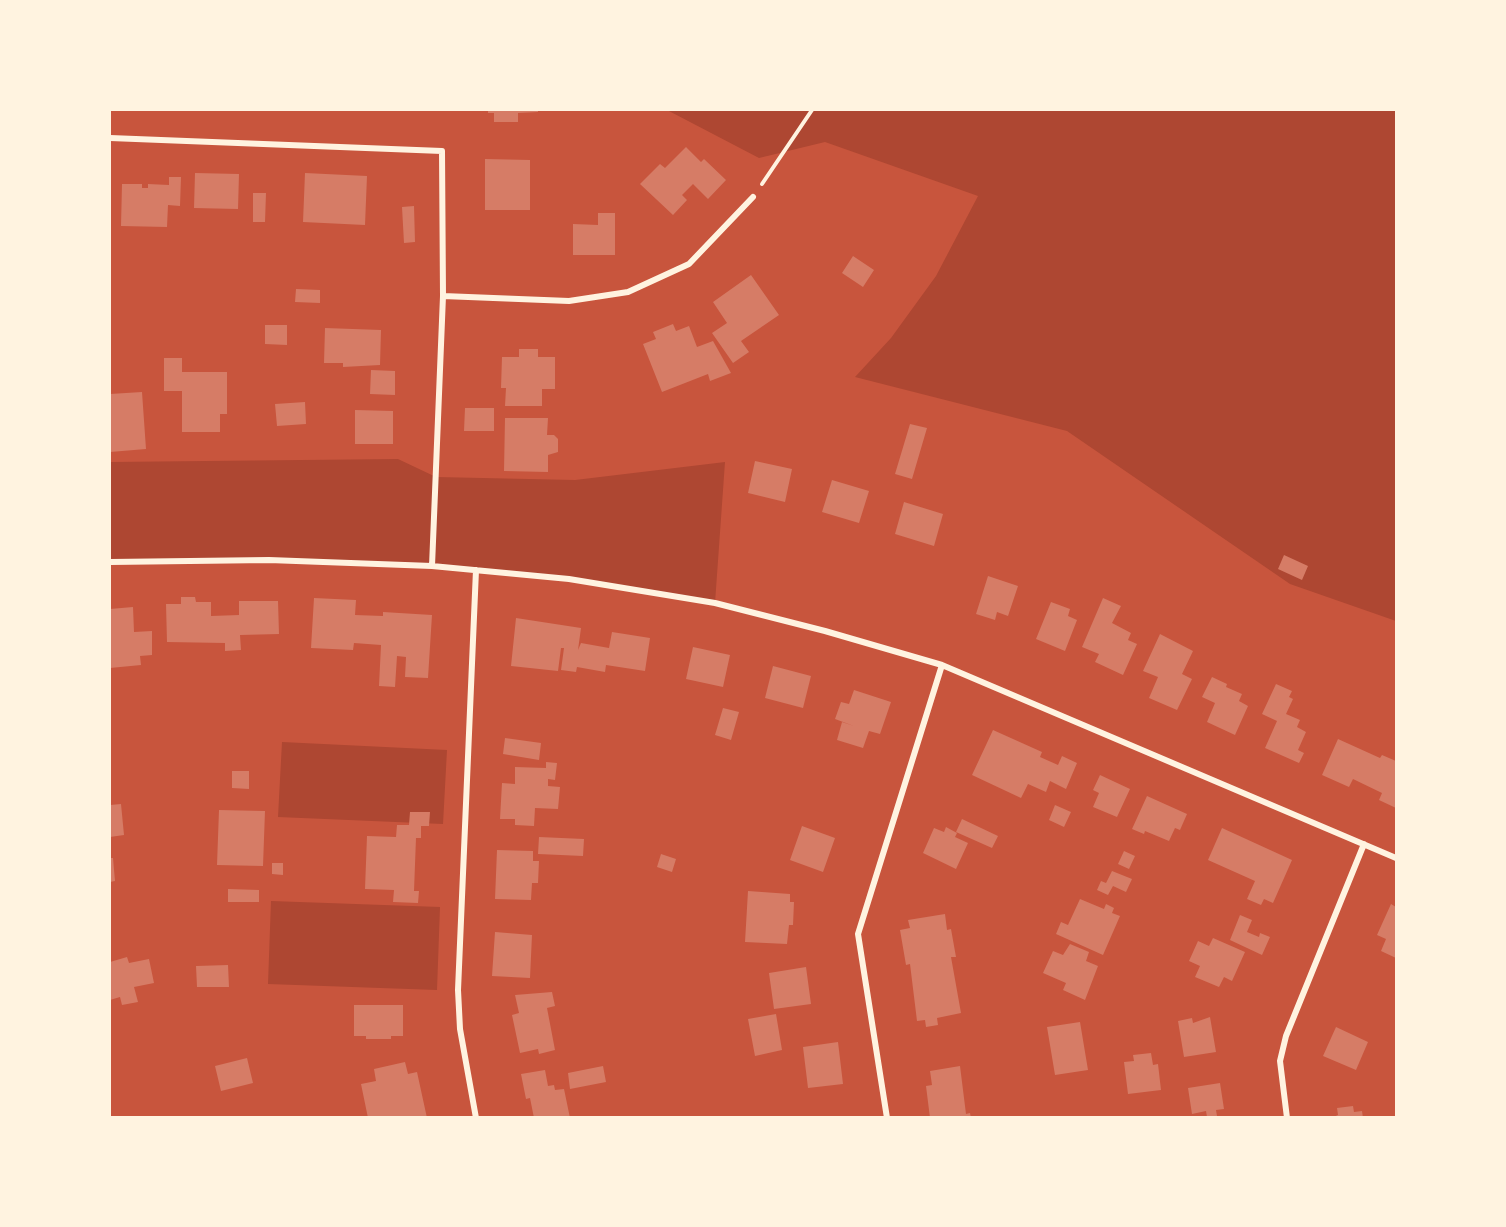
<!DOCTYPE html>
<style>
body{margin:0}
#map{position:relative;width:1506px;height:1227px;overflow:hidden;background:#c8553d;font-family:Mulish,sans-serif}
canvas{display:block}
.frame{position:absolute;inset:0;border:111px solid #fff3e0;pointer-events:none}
</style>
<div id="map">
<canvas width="1506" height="1227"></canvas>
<div class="frame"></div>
</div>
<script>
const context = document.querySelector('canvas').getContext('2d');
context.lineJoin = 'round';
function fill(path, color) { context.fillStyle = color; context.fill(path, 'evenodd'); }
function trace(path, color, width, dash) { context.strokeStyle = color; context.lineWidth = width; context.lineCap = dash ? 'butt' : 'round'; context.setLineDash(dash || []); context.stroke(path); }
fill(new Path2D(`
 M667,110H1396V621L1290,584L1067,431L855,377L891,338L936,276L978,196L825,142L759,158Z
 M398,459L436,477L575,480L725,462L715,603C666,595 617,584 567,579C415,561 262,560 110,562V462Z
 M282,742L447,750L443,824L278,817Z
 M271,901L440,907L437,990L268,984Z`), '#ae4732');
fill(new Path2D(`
 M488,110H538V112L518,113V122H494V113H488Z
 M686,147L701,162L704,159L726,180L708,199L693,184L682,195L687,200L673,215L640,184L660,164L665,168Z
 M485,159L530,160V210H485Z
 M195,173L239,174L238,209L194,208Z
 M305,173L367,176L365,225L303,222Z
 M169,177H181L180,206L168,205L167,227L121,226L122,184H142V188H148V184L169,185Z
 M253,193H266L265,222H253Z
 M414,206L415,242L404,243L402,207Z
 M598,213H615V255H573V224L598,225Z
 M853,256L874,270L863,287L842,273Z
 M751,275L779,315L741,341L749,352L733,363L712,333L727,323L713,302Z
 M296,289L320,290V303L295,302Z
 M673,324L676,331L689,326L697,347L713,341L731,373L710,381L708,374L662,392L643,344L656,339L653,332Z
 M265,325H287V345L265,344Z
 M325,328L381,330L380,365L343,367V363H324Z
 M519,349H538V357H555V389H542V406H505L506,388H501L502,357H519Z
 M164,358H182V372H227V414H220V432H182V391H164Z
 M371,370L395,371V395L370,394Z
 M142,392L146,449L110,452V394Z
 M305,402L306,424L277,426L275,404Z
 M465,408H494V431H464Z
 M355,410L393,411V444H355Z
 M505,418H548L547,435H554L558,439V452L548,455V472L504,471Z
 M910,424L927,428L912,479L895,474Z
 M755,461L792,469L785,502L748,493Z
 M832,480L869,491L859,523L822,512Z
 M904,502L943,514L934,546L895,534Z
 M1284,555L1308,566L1302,580L1278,569Z
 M988,576L1018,586L1008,616L997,612L995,620L976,614Z
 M181,597H195L196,602H211V616L239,615V601H278L279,634L240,635L241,650L225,651V643L167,642L166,604H181Z
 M314,598L356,600L355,615L383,616V612L432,615L428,678L405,677L406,657L397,656L395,687L379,686L381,645L354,643L353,650L311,648Z
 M1103,598L1121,606L1112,623L1131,633L1128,640L1137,644L1123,675L1095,662L1099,654L1082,647Z
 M1051,602L1070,609L1068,616L1077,620L1065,651L1036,639Z
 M133,607L134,632L152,631V655L140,656L141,665L110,668V609Z
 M516,618L581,628L578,650L581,643L609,648L612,632L650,638L645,671L606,665L605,672L577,667L576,672L561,670L564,648H561L558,671L511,666Z
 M1160,634L1193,651L1182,674L1192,679L1177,710L1149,698L1158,677L1143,671Z
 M693,647L730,655L723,687L686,679Z
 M773,666L811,676L803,708L765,698Z
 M1212,677L1227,684L1226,687L1242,694L1239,701L1248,706L1235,735L1207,722L1215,703L1202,697Z
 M1276,684L1292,691L1289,697L1293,699L1286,714L1300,720L1297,727L1306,732L1298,750L1304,753L1299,763L1265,748L1277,721L1262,714Z
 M854,690L891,702L880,734L869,731L863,748L837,740L842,722L854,726L835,719L841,702L849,704Z
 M723,708L739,712L731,740L715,735Z
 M993,730L1042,752L1040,757L1058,765L1062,756L1077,763L1066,789L1050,781L1046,792L1028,784L1021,798L972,775Z
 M505,738L541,743L539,760L503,754Z
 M1338,739L1380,758L1382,755L1396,761V808L1379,800L1382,793L1353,779L1349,787L1322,775Z
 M546,762L557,763L555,780L548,779V786L560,787L558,809L535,808L534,826L515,825V819H500L502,783L515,784V767L546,768Z
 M232,771H249V789L232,788Z
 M1100,775L1130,789L1117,817L1093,807L1099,793L1093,790Z
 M1147,796L1187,814L1180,830L1175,828L1169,841L1145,831L1144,834L1132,829Z
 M121,804L124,835L110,837V805Z
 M1055,805L1071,812L1064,827L1049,820Z
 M219,810L265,811L263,866L217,865Z
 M410,812H430L429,826H421V838H416L414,891H419L418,903L393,902L394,890L365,889L367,836L396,837L397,825H409Z
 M962,819L998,836L992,848L956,832Z
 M802,826L835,838L823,872L790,860Z
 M946,827L957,833L955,837L968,843L956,869L923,853L934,828L944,832Z
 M1222,828L1292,860L1273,903L1264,899L1261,905L1247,899L1255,881L1208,860Z
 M539,837L584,839L583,856L538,854Z
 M497,850L533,851V861H539L538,883H532L531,900L495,899Z
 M1124,851L1135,856L1129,869L1118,864Z
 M661,854L676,859L672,872L657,867Z
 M110,858H113L115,881L110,882Z
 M272,863H283V875L272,874Z
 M1112,871L1132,879L1126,892L1113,886L1108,895L1097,890L1101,881L1106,883Z
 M228,889L259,890V902H228Z
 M748,891L790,894V902H794L793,925H789L787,944L745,942Z
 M1080,899L1104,909L1106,904L1114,908L1112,913L1120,916L1103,955L1056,934L1061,922L1068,925Z
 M1391,904L1396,907V958L1381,951L1386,939L1377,935Z
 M945,914L947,930L951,929L956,957H951L961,1013L937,1018L938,1025L926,1027L925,1020L917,1021L910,964L906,965L900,930L910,928L908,920Z
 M1240,915L1252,920L1247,932L1259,937L1260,933L1270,937L1262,955L1230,940Z
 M495,932L532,935L530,978L492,976Z
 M1213,938L1245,952L1232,981L1224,977L1219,987L1195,977L1200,966L1189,961L1198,941L1209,946Z
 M1070,944L1089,952L1086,961L1098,966L1085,1000L1063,990L1066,983L1043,973L1053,951L1063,955Z
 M127,957L129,963L149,959L154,983L134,987L138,1002L122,1005L120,997L110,1000V962Z
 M228,965L229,987H197L196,966Z
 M806,967L811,1004L774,1009L769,973Z
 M552,992L555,1006L547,1008L555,1050L539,1054L538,1049L520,1053L512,1015L519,1013L515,995Z
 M354,1005H403V1036H391V1039H366V1036H354Z
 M776,1014L782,1050L755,1056L748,1019Z
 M1210,1017L1216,1052L1184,1057L1178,1021L1192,1018L1193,1023Z
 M1080,1022L1088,1070L1055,1075L1047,1027Z
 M1336,1027L1368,1042L1356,1070L1323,1056Z
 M838,1042L843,1084L808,1088L803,1047Z
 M1151,1053L1153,1065L1158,1064L1161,1090L1128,1094L1124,1062L1134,1061L1133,1055Z
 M247,1058L253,1083L221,1091L215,1066Z
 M405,1062L408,1074L417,1072L427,1118H368L361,1084L376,1081L374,1069Z
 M603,1066L606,1082L570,1089L568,1073Z
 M960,1066L966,1114L970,1113L971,1118H930L926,1086L932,1085L930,1071Z
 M545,1070L548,1086L554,1085L555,1090L564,1089L570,1118H534L530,1098L526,1099L521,1074Z
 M1220,1083L1224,1109L1216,1110L1217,1116L1207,1117L1206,1111L1192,1114L1188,1088Z
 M1353,1106L1354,1112L1362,1111L1363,1118H1331L1338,1115L1337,1108Z`), '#d67c66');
trace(new Path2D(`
 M762,184L812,110`), '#fff3e0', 4);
trace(new Path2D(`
 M110,138L442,151L443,296L432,566
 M443,296L569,301L628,292L689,264L753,197
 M110,562L269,560L432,566L569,579L715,603L825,631L942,665L1396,858
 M476,570L458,990L460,1029L476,1118
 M887,1118L858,934L942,665
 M1287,1118L1280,1061L1286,1036L1364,844`), '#fff3e0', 6);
</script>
